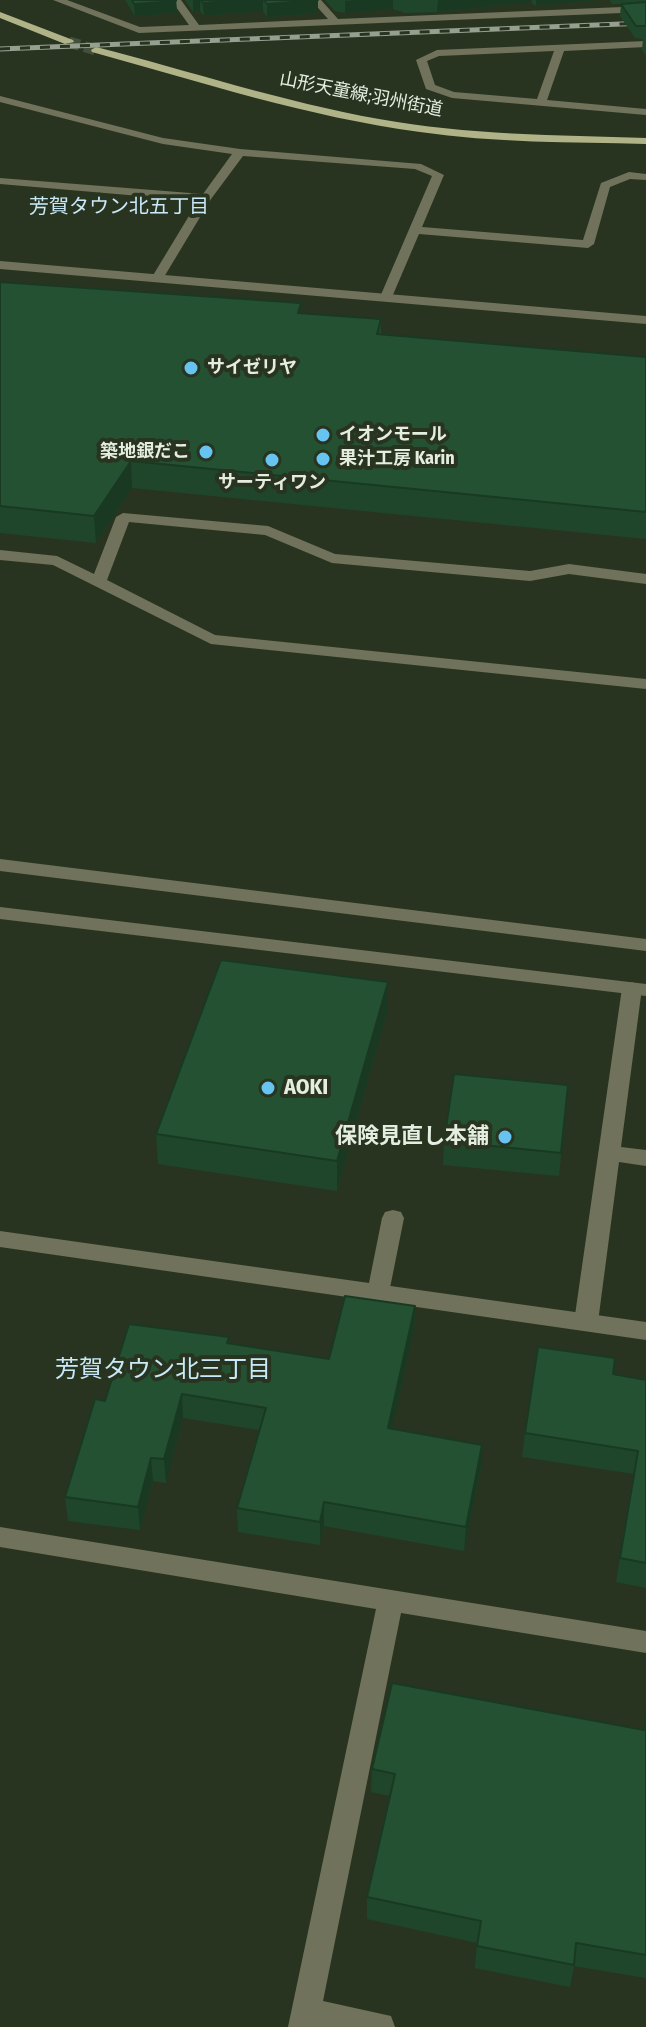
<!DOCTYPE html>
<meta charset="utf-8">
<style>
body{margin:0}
canvas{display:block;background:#28341f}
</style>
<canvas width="646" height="2027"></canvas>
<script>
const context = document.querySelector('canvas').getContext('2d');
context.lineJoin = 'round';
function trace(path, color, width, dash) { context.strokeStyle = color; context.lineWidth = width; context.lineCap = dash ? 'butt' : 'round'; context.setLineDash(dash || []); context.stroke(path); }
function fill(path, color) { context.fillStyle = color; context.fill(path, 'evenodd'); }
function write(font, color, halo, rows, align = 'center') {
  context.font = font + ' "Fira Sans Condensed","Noto Sans JP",sans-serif'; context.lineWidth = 8; context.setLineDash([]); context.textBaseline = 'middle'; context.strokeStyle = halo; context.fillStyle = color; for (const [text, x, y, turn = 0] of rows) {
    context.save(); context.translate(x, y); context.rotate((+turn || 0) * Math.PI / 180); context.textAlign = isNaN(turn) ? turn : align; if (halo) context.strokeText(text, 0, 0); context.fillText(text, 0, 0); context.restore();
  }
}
trace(new Path2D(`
 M69,42L96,50`), '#44503c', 11, [11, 5]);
fill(new Path2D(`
 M53,0H67L140,27L189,25L171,0H181L199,25L328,19L311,0H321L338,19L646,6V12L139,33Z
 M646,41V47L564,51L547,100L646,109V115L452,98L426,89L416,60L437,50ZM554,51L537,99L454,92L435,85L427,61L439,56Z
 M0,96L163,138L240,149L421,164L444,175L422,227L583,240L601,183L629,172L646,174V180L630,179L610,187L594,244L588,248L419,234L392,297L386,301L380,297L432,176L415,169L243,156L211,199L164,277L158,281L152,277L198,201L0,184V178L203,194L232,154L163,144L0,102Z
 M123,513L268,526L335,554L530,571L569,564L646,574V584L569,574L530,581L332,563L265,535L129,522L107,580L215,635L646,679V689L211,644L53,565L0,560V550L57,556L94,574L116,517Z
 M632,982L642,988L621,1147L646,1150V1166L619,1162L598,1322L594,1328L586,1331L578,1328L574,1322L622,988Z
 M393,1210L401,1212L404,1218L389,1293L386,1299L378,1302L370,1299L367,1293L382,1218L385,1212Z
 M0,1527L646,1631V1653L401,1613L323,2001L391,2016L395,2027H288L376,1609L0,1547Z`), '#70725c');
fill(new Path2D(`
 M0,261L646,316V324L0,269Z
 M0,1231L646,1322V1340L0,1247Z`), '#70725c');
fill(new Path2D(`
 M0,859L646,939V951L0,871Z
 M0,907L646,984V996L0,919Z`), '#70725c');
fill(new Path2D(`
 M0,12L73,40L74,42L65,44L0,18Z
 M96,47C190,71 283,102 379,119C467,135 557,135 646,138V144C571,142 494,143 420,132C308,117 201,82 92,52L91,50Z`), '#afb387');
const rail = new Path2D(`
 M0,49L646,23`);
trace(rail, '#96a090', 5);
trace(rail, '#28341f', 3, [10]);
fill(new Path2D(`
 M125,0H176L177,13L135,16Z
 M185,0H318V13L267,17L263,11L204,16L200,11L193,12Z
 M325,0H599L536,6L531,2L437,12L405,13L393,9L345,13L335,11Z
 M610,0H646V56L642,50L643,39L635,38L620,16L621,4H612Z
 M0,282L301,313L381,319V334L646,357V539L132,488L96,543L0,533Z
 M387,1012L337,1191L158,1164L156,1134Z
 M568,1085L559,1176L443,1165L444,1141Z
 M415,1306L414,1330L392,1429L481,1468L464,1551L324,1526L320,1545L238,1532L237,1508L259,1430L183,1418L166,1483L153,1481L140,1530L68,1521L65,1497L105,1401L229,1337V1344L329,1359Z
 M613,1374L646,1380V1588L616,1582L634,1474L522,1457L525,1433Z
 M646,1711V1978L574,1966L570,1987L475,1968L477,1943L367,1919V1897L390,1796L371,1792L372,1769L643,1729Z`), '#1f462b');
fill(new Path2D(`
 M193,0H200V11L193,12Z
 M243,0H263V11L204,16L203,3Z
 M318,0V13L267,17V4Z
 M354,0H393V9L345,13V1Z
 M438,0H532L531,2L437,12Z
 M536,0H599L536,6Z
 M176,1L177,13L135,16L134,4Z
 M131,461L132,488L96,543L94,516Z
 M388,982L387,1012L337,1191V1161Z
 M415,1306L414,1330L387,1452L388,1428Z
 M182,1394L183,1418L166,1483L164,1459Z
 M482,1445L481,1468L464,1551L466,1527Z
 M151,1458L153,1481L140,1530L138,1507Z
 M324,1502V1526L320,1545V1522Z`), '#193923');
const building = new Path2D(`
 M132,0H176V1L134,4Z
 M201,0H243L203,3Z
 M264,0H318L267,4Z
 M646,2V26H636L621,4Z
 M0,282L301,303L298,313L381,319L377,334L646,357V512L131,461L94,516L0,506Z
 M221,960L388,982L337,1161L156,1134Z
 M454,1074L568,1085L561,1153L444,1141Z
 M345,1296L415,1306L388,1428L482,1445L466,1527L324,1502L320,1522L237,1508L266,1408L182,1394L164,1459L151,1458L138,1507L65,1497L95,1399L105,1401L129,1324L229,1337L227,1343L329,1359Z
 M538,1347L615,1358L613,1374L646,1380V1563L620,1558L638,1451L525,1433Z
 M392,1683L644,1730L646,1711V1955L576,1943L574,1965L477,1946L481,1921L367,1897L395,1774L372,1769Z`);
fill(building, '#245132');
trace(building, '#193923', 2);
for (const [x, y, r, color] of [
 [191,368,8,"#67c4f0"],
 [323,435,8,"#67c4f0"],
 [206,452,8,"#67c4f0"],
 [323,459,8,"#67c4f0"],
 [272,460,8,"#67c4f0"],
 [268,1088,8,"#67c4f0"],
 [505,1137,8,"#67c4f0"]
]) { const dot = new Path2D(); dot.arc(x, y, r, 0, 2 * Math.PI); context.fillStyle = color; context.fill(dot); trace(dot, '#28341f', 3); }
write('18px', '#e5ede0', '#28341f', [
 ["山形天童線;羽州街道",361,95,11]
]);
write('bold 18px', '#e5ede0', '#28341f', [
 ["サイゼリヤ",207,368],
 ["イオンモール",339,435],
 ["築地銀だこ",190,452,"right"],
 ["果汁工房 Karin",339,459],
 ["サーティワン",272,483,"center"]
], 'left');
write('20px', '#c9e9f9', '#28341f', [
 ["芳賀タウン北五丁目",119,207]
]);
write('bold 22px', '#e5ede0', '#28341f', [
 ["AOKI",284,1088],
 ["保険見直し本舗",489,1137,"right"]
], 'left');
write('24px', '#c9e9f9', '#28341f', [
 ["芳賀タウン北三丁目",163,1370]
]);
</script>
